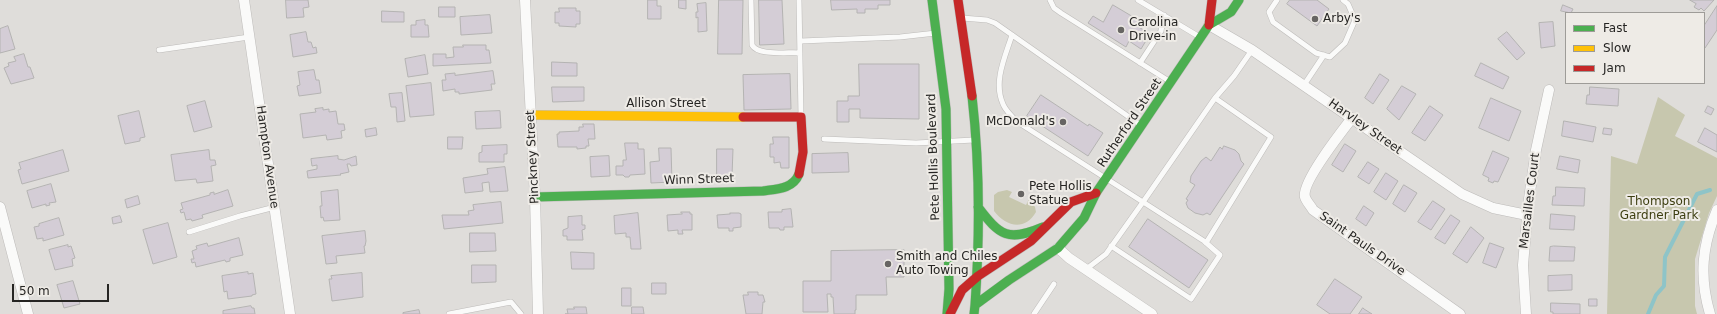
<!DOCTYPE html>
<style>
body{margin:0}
#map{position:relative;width:1717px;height:314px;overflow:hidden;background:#dfddda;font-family:"DejaVu Sans",sans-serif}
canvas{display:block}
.legend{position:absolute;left:1565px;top:12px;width:140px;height:72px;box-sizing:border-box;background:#eeebe6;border:1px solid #9e9c98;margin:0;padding:5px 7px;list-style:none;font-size:12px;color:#262523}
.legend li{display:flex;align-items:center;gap:8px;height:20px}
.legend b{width:20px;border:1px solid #9e9c98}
.scale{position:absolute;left:12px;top:284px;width:97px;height:18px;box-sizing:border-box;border:2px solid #262523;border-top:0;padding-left:5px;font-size:12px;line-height:14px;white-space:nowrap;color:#262523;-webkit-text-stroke:3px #eeebe6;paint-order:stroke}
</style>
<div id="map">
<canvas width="1717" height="314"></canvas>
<ul class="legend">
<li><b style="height:5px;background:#4caf50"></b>Fast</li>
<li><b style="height:5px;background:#ffc107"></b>Slow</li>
<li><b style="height:5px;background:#c62828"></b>Jam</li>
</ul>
<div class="scale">50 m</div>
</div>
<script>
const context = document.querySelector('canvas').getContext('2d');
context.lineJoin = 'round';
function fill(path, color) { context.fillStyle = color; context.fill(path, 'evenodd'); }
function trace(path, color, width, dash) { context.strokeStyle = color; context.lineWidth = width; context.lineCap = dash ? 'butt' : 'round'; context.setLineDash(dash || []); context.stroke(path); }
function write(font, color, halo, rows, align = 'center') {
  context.font = font + ' "DejaVu Sans",sans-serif'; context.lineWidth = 4; context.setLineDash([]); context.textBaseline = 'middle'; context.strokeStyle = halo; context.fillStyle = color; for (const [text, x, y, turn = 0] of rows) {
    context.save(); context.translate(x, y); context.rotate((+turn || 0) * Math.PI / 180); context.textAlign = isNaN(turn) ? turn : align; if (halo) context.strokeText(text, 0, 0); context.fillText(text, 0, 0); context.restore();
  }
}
fill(new Path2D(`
 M1658,97L1685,115L1675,136L1717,158V196L1709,213L1695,259V306L1697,314H1607L1611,156L1637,164Z
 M1007,190L1012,192L1009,197L1026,205L1029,199L1035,207L1036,212C1025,231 1006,227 994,211V195L998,192Z`), '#c7c7ae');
trace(new Path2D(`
 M1648,314L1656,295L1664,286L1665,257L1697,194L1710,190`), '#8ec4c8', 4);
const building = new Path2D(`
 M286,0H308L309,7L303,8L304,17L287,18Z
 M648,0H657V6H661V19H648Z
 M679,0H686V9L679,8Z
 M719,0H743L742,54H718Z
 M759,0H782L784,44L760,45Z
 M831,0H890V5H878V9H865V13H857V9L832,10Z
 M1290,0H1317L1329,9L1317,26L1287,4Z
 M1690,0H1714L1704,11L1701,8L1699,10L1694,7L1696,4Z
 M706,3L707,31L698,32V17L696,18V12H698L697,4Z
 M1113,5L1140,21L1137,26L1150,34L1141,49L1129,41L1126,47L1088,23L1093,16L1103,22Z
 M1563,5L1573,9L1571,13L1561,11Z
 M1717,6V30L1705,48H1704V26Z
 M439,7H455V17H439Z
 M559,8H576V11H580V24H576V27L559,26V23H555V12H559Z
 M382,11L404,12V22H382Z
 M490,15L492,33L461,35L460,17Z
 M425,20V25H428L429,37H411V25H416V21Z
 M1553,22L1555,46L1541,48L1539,23Z
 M8,26L15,49L0,53V29Z
 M306,32L308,42H311L313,48L316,47L317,53L293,57L290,35Z
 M1507,32L1525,53L1517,60L1498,39Z
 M463,45H486V50H489L491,63L433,66V54H446V58L454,57L453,47H463Z
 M24,54L28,67H30L34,78L11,84L4,68L9,66L8,63L16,61L14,57Z
 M425,55L428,74L408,77L405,59Z
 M552,62L577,63V76H552Z
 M1481,63L1509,77L1503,89L1475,76Z
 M859,64H919V119L860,118V109H849V122H837V101H848V96H859Z
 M314,70L316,80H319L321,93L299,96L297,86L300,85L298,72Z
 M493,71L495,84H491L492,90L459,94V92H455V89L443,91L442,80H446L445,74L455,73V75Z
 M790,74L791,109L744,110L743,75Z
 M1380,74L1389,80L1373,104L1365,98Z
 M431,83L434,115L410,117L406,86Z
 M1402,86L1416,94L1399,120L1387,109Z
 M552,87H584V101L553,102Z
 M1590,87L1619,89L1618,106L1586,104L1587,95H1589Z
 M402,93L405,121L397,122L396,107H391L389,94Z
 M1041,95L1088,126L1089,124L1103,133L1088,156L1027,116Z
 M1491,98L1521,111L1509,141L1479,128Z
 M205,101L212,127L194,132L187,106Z
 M1430,106L1443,115L1425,141L1412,133Z
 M1708,106L1714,109L1711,115L1705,112Z
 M323,108V110L329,109V112L336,111L338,124H344L345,130L341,131L342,138L327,140L326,135L303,138L300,114L316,112L315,109Z
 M139,111L145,137L140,138V141L125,144L118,116Z
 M500,111L501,128L476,129L475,112Z
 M1564,121L1596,127L1593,142L1562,136Z
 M583,124H594L595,139H588L589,146H586V148L577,149V147H558L557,134H559V132L579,131V127H583Z
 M376,128L377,135L366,137L365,130Z
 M1604,128L1612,129L1611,135L1603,134Z
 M1705,128L1717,135V152L1698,142Z
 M448,137H463L462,149H448Z
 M773,137H789V168H781L780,162L774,163V157H770V144H773Z
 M625,143H638V149H644L645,174L630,175L629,177H625L623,175H616V166H623V160H626Z
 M1345,144L1356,151L1343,172L1332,165Z
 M507,145V154H504V162H479V153L482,152V146Z
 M1224,146L1235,150L1239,154L1241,161L1244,164L1210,215L1207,213L1203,215L1195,213L1188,208L1186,203L1188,200L1186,199L1195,185L1190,182L1191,176L1201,161L1206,157L1211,161L1220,147L1222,149Z
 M659,148H671L672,182L651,183L650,162L659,161Z
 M717,149H733L732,176H728V179H721V177H717Z
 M63,150L69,171L22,184L18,170L21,169L19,163Z
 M209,150L210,160H215L216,165L211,166L213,181L197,183L196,179L175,181L171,155Z
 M1493,151L1509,158L1498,182L1494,181L1493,183L1488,181L1489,178L1483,175Z
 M848,153L849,172L812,173V154Z
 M338,156V159L344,160L356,156L357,165L351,166L350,164H347L349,172L340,174L341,175L308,178L307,171L317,169V165L312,166L311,159Z
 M609,156L610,176L591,177L590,157Z
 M1560,156L1580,160L1578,173L1557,169Z
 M1368,162L1379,169L1369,184L1358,177Z
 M505,167L508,191L490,192L489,182L482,183L483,191L465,193L463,178L488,174L487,169Z
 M1386,173L1398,181L1386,200L1374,192Z
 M51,184L56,202L49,203L50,205L46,206V204L32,208L27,191Z
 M1404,185L1417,193L1405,212L1393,204Z
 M1556,187L1585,188L1584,206L1552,205L1553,196H1555Z
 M228,190L233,206L202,215L203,218L192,221L191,219L186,220L184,212L181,213L180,210L183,209L181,203L210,195V193L214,192V194Z
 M338,190L340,220L324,221L323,217L321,218L320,206H322L321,192Z
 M138,196L140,204L127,208L125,200Z
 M1433,201L1445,209L1431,230L1418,222Z
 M501,202L503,223L444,229L442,215H469L468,211L474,210L473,205Z
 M1364,206L1374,213L1366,226L1356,219Z
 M791,209L793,227H784V230H780L779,228H769L768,212H782V210Z
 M681,212H690V214H692V230H682L683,234H678V230L668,231L667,215L682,214Z
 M638,213L641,249H631L630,237H626V233L615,234L614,216Z
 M730,213H739L741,214V227L733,228V231H729V228H718L717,215L730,214Z
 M1551,214L1575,216L1574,230L1550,229Z
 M1451,215L1460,221L1445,244L1435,238Z
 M120,216L122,222L113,224L112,218Z
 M582,216V225H585V229L582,230L583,240H567V236H563V230L568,228V217Z
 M59,218L64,235L43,241V238L37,239L34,227L39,226V224Z
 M1148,219L1208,260L1189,288L1129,247Z
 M168,223L177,257L153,264L143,230Z
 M1471,227L1484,238L1467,263L1453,254Z
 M365,231L366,241L365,246H364L365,253L336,256L337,263L326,264L322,236Z
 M470,233H495L496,251L470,252Z
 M239,238L243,255L230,258V261L226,262L225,260L196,267L195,262L192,263L191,259H194L192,251L197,249L196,246L207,243L208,246Z
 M1490,243L1504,248L1496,268L1483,263Z
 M68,245V247L71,246L75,258L72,259L73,266L55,270L49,250Z
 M1554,246L1575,247L1574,261H1549L1550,247Z
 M904,250V277H886L887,295H856V310H855V314H834L833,297H831V294H827L828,312H803V281H831V251Z
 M571,252L594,253V269H572Z
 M472,265H496V282L472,283Z
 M248,272V274L253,273L256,294L252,295V296L228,299L227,291L224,292L222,276Z
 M362,273L363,297L332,301L329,279H332L331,276Z
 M1572,275V290L1548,291V276Z
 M1335,279L1362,297L1350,314H1330L1317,305Z
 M73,281L80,304L64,308L57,285Z
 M652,283H666V294H652Z
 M622,288H631V306H622Z
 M748,292H758V295H763L765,302H763L762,314H746L743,295H748Z
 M1589,299H1597V306H1589Z
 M1551,303L1580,304V314H1553V312H1551Z
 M251,306L252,308H254L255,314H223V311Z
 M574,307H586L587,314H565H568L567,309H574Z
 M632,307H643L644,314H632Z
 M1363,308L1364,309L1372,314H1359Z
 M419,310L420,314H403V313Z`);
fill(building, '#d4cdd6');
trace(building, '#b4b3b2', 1);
const lane = new Path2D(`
 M751,0L752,45C758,56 788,52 800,53
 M799,0L801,116
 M1050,0L1054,8L1061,13L1169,81
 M1138,0L1198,36
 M1277,0L1269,12L1273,22L1316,53L1330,57L1345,43L1355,20L1348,4L1343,0
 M962,18L987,20L995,23L1139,124
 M1012,35C1005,57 993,82 1003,104C1005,110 1012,116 1016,121L1143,202L1106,254L1085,270
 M801,41L900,37L936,33
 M159,50L249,37
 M1140,63L1161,31L1164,15
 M1304,85L1324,55
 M824,139L916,143L974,140
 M189,232L240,216L275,207
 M1206,243L1271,137L1215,98
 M1111,246L1191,299L1220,255L1204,241L1143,202L1215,98L1234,76L1252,50
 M449,314L511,302L521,314
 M1034,314L1054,284`);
const street = new Path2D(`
 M244,0L290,314
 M525,0L535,197L538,314
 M1209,25L1252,50L1462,194L1493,208L1527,215
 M1352,118C1342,131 1301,183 1305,197C1306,201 1311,206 1313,210L1460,314
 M0,207L28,314
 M1058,248L1069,258L1152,314
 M1526,314L1523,265L1528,206L1536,150L1549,90
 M1710,314C1699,277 1702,245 1717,210`);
const fast = new Path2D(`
 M932,0L946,109L949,289L947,314
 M972,96C980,166 980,235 975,305
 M535,197L763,191C777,189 793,189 799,174
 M978,207C1000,236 1008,242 1043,227
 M974,314L975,305L1009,280L1058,248L1084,218L1096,193L1209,25L1231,12L1239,0`);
const slow = new Path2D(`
 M531,115L743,117`);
const jam = new Path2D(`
 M958,0L972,96
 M1209,25L1212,0
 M743,117H801L803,152L799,174
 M950,314L962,290L978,276L1031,241L1071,202L1096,193`);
trace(lane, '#bdbbb9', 6);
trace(street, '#bdbbb9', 11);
trace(fast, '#bdbbb9', 10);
trace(slow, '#bdbbb9', 10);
trace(jam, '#bdbbb9', 10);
trace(lane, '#fafaf9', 5);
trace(street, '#fafaf9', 10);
trace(fast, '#4caf50', 9);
trace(slow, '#ffc107', 9);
trace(jam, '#c62828', 9);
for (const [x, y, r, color] of [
 [1315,19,4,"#676563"],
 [1121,30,4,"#676563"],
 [1063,122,4,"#676563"],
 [1021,194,4,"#676563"],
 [888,264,4,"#676563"]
]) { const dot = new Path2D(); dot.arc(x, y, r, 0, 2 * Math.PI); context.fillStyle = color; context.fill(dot); trace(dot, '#eeebe6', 1.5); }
write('12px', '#262523', '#eeebe6', [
 ["Arby's",1323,19],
 ["Carolina",1129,23],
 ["Drive-in",1129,37],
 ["McDonald's",1055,122,"right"],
 ["Pete Hollis",1029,187],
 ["Statue",1029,201],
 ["Smith and Chiles",896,257],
 ["Auto Towing",896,271]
], 'left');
write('12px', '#262523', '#eeebe6', [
 ["Allison Street",666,104],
 ["Rutherford Street",1130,123,-56],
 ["Harvley Street",1365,127,35],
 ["Hampton Avenue",267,157,82],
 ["Pinckney Street",533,157,-93],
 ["Pete Hollis Boulevard",934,157,-92],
 ["Winn Street",699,180,-2],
 ["Marsailles Court",1530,201,-83],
 ["Saint Pauls Drive",1362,244,35]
]);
write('12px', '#3e3f12', '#eeebe6', [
 ["Thompson",1659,202],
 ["Gardner Park",1659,216]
]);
</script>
